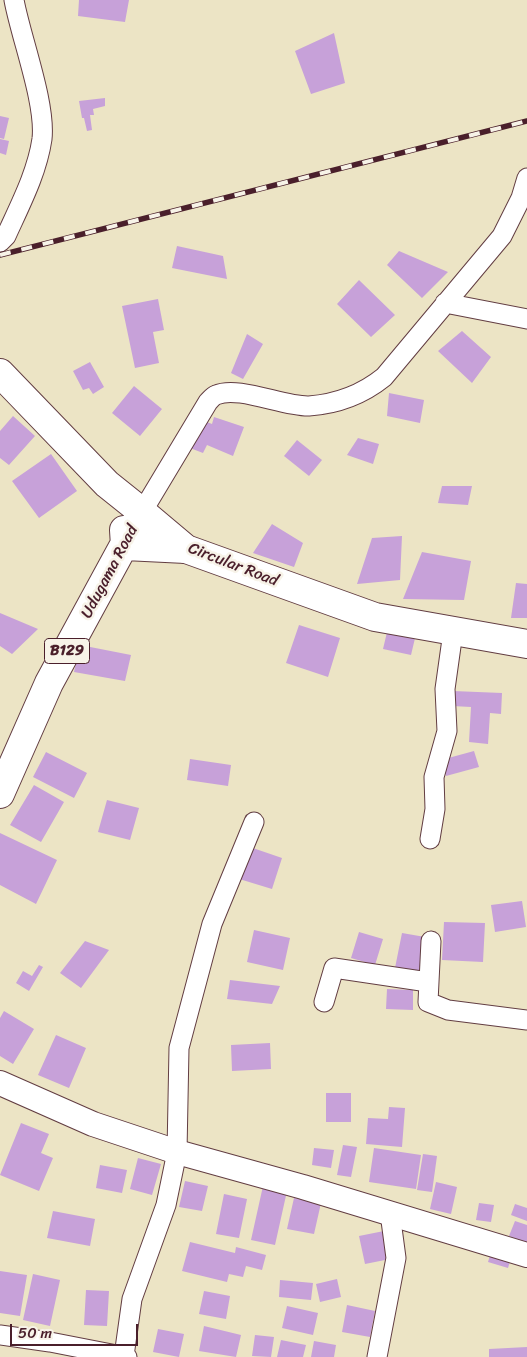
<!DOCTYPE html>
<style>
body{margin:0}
#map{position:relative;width:527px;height:1357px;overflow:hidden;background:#ece4c5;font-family:Sriracha,sans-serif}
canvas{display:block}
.scale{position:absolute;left:10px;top:1324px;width:128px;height:22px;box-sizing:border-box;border:2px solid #4a1f2b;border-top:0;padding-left:6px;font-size:15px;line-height:18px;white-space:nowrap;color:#4a1f2b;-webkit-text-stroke:4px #f7f3e8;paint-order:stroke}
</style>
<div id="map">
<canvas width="527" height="1357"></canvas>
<div class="scale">50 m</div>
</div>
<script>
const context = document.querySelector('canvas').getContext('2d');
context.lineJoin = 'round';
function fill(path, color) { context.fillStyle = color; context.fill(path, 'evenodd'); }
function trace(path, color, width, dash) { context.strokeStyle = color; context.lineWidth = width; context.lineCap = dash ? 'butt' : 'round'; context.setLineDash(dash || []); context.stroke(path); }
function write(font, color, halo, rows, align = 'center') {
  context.font = font + ' Sriracha,sans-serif'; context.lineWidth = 5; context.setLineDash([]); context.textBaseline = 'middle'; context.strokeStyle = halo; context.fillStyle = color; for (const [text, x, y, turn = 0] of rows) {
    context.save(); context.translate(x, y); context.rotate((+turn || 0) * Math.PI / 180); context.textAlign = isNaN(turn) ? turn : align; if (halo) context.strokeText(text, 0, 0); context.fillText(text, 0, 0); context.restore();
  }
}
fill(new Path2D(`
 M79,0H129L125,22L78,16Z
 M334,33L345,83L311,94L295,51Z
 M105,98V106L93,109L94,115H90L92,130L87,131L84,118H82L79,101Z
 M0,116L9,118L4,139L0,138Z
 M0,139L9,141L6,155L0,153Z
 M177,246L223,256L227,279L172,268Z
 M399,251L448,272L422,298L387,265Z
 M359,280L395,315L371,337L337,304Z
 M158,299L164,330L153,332L159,363L135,368L122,306Z
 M462,331L491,357L472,383L438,351Z
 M247,334L263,344L243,379L231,373Z
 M90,362L104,387L93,394L89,388L83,390L73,371Z
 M134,386L162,409L140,436L112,413Z
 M389,393L424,400L420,423L387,416Z
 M13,416L35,436L9,465L0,458V431Z
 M214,417L244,427L233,456L207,445L203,453L190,448L202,420L212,424Z
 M358,438L379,444L373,464L347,455Z
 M297,440L322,460L309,476L284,456Z
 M51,454L77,491L39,518L12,481Z
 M442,486H472L468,505L438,503Z
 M272,524L303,543L294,567L253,553Z
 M402,536L400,580L357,584L372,538Z
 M422,552L471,561L464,600L403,599Z
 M516,583L527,584V618H511Z
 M0,613L38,629L12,654L0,646Z
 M299,625L340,638L328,677L286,663Z
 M388,628L416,634L411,655L383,649Z
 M80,645L131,655L125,681L74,672Z
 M453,691L502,693L501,714L490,713L488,744L469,742L471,707L452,706Z
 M474,751L479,767L446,776L441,760Z
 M46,752L87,773L74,798L33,777Z
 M190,759L231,765L228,786L187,780Z
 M34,785L64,802L41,842L10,825Z
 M107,800L139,808L130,840L98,832Z
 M0,833L57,860L36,904L0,885Z
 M247,846L282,858L272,889L236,878Z
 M522,901L526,927L495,932L491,905Z
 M444,922L485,923L483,962L442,960Z
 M254,930L290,938L283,970L247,962Z
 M359,932L383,939L375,965L351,958Z
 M402,933L425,937L419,972L395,968Z
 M85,941L109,950L81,988L60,973Z
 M39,965L43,967L29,991L16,983L23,971L32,976Z
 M230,980L280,986L272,1004L227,999Z
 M387,989L413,990V1010L386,1009Z
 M4,1011L34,1029L13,1064L0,1056V1018Z
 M56,1035L86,1048L69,1088L38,1075Z
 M270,1043L271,1069L232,1071L231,1045Z
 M326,1093H351V1122H326Z
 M389,1107L405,1108L402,1147L366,1144L368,1118L388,1119Z
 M21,1123L49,1134L41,1153L53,1158L39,1191L0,1175Z
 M343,1145L357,1147L351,1177L337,1175Z
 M314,1148L334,1150L331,1168L312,1165Z
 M374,1148L421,1155L416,1189L369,1182Z
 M423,1154L437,1156L432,1192L417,1190Z
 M138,1158L161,1164L152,1195L130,1189Z
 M100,1165L127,1170L122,1193L96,1188Z
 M185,1181L208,1186L202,1211L179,1207Z
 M436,1182L457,1187L451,1214L430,1209Z
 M263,1186L287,1191L275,1245L251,1240Z
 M224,1194L247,1199L239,1238L216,1234Z
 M294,1198L321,1203L314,1234L287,1229Z
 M479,1203L494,1205L491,1222L476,1220Z
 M515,1204L527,1208V1221L511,1215Z
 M53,1211L95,1219L90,1246L47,1238Z
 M515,1221L527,1225V1243L509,1236Z
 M384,1231L390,1259L365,1264L359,1236Z
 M190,1242L235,1253L236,1247L266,1255L262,1270L246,1266L243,1277L229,1274L227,1282L182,1271Z
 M491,1252L511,1258L508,1268L488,1262Z
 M0,1271L27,1275L20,1316L0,1313Z
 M33,1274L60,1280L50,1326L23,1320Z
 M337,1279L341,1297L320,1302L316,1284Z
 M280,1280L313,1283L311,1300L279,1297Z
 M86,1290L109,1291L107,1326L84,1325Z
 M204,1291L230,1296L226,1319L199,1314Z
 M347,1305L375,1311L370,1337L342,1332Z
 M287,1306L318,1313L313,1335L282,1328Z
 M204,1326L241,1335L236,1357L199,1351Z
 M158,1329L184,1334L179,1357L153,1352Z
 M255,1335L274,1337L271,1357L252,1356Z
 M281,1340L306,1345L303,1357H277Z
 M314,1341L336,1345L334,1357H311Z
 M527,1347V1357H489V1349Z`), '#c7a1d9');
const minor = new Path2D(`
 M0,242L6,236C20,205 37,173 42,139C46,103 21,38 14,0
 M445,303L527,319
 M142,512L208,402C210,400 213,396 216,395C238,385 284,407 309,406C336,404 363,394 384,377L502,236L521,198L527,178
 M430,839L435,809L434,777L447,731L445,689L453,632
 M431,941L428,1002L448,1010L527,1020
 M324,1002L334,968L428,982
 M0,1335L50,1342L127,1357
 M124,1356L132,1299L166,1205L177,1152L179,1048L212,924L254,822
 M377,1357L396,1258L390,1213`);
const tertiary = new Path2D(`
 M0,1083L93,1124L177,1152L303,1187L527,1255`);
const secondary = new Path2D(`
 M142,512L186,549L375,617L527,644`);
const primary = new Path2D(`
 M0,373L107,484L142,512L49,683L0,794
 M124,530L125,546L186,549`);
trace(minor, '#623d42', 21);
trace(tertiary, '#623d42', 26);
trace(secondary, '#623d42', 30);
trace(primary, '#623d42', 30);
trace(minor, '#fff', 19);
trace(tertiary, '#fff', 24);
trace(secondary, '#fff', 28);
trace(primary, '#fff', 28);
const rail = new Path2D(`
 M0,255L527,121`);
trace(rail, '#4a1f2b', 5.5);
trace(rail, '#f7f3e8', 4, [11]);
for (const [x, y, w] of [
 [67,651,45]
]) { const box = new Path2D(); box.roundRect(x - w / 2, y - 12.5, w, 25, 4); context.fillStyle = '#f7f3e8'; context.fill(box); trace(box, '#4a1f2b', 1); }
write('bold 15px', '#4a1f2b', null, [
 ["B129",67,651]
]);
write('16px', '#4a1f2b', '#f7f3e8', [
 ["Circular Road",233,565,21],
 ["Udugama Road",110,572,-62]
]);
</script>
